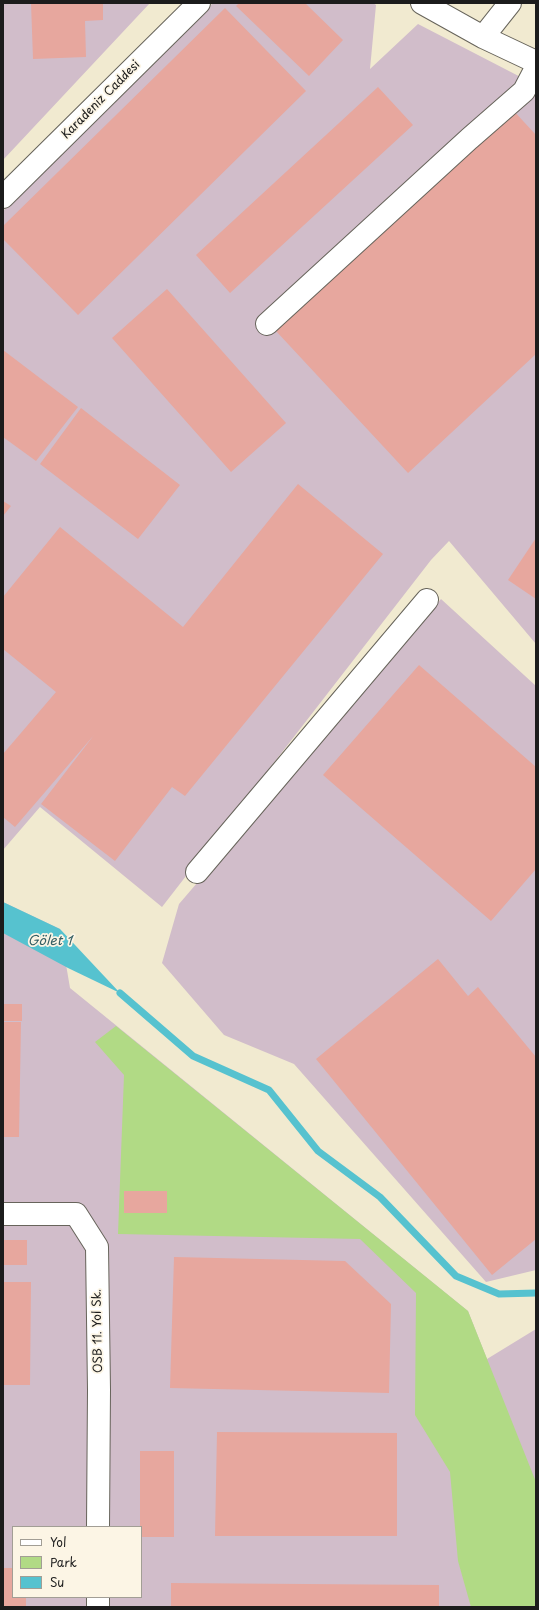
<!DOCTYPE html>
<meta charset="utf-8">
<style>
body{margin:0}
#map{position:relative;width:539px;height:1610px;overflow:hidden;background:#f1ead0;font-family:"Playpen Sans",sans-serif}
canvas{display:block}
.frame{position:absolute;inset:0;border:4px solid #1c1c1c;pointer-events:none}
.legend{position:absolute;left:12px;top:1526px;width:130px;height:72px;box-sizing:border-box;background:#fcf5e5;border:1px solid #a29e95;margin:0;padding:5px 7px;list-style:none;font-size:12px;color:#1c1c1c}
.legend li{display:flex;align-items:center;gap:8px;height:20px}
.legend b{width:20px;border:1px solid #a29e95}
</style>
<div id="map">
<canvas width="539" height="1610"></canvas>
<div class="frame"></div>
<ul class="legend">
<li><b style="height:5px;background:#fff"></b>Yol</li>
<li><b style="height:11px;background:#b1da85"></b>Park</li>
<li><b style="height:11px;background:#56c2cf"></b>Su</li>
</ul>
</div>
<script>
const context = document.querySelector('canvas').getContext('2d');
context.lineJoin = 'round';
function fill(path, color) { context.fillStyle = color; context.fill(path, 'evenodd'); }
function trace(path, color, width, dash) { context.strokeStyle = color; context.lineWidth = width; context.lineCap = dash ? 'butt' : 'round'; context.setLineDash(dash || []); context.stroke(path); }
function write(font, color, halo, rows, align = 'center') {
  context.font = font + ' "Playpen Sans",sans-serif'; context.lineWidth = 3.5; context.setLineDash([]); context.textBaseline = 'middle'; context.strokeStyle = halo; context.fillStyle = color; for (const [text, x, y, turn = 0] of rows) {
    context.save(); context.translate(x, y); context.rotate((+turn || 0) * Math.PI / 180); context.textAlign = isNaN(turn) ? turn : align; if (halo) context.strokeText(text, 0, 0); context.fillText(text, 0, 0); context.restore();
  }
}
fill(new Path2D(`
 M3,3H150L3,160Z
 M213,3H373L376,5L370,69L418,24L536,85V644L449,541L431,560L162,907L40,807L3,850V211Z
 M441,599L536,686V1270L486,1282L294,1064L224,1035L162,963L179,904Z
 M3,902L60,929L70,988L468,1311L487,1359L536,1329V1607H3ZM13,1527H141V1597H13Z`), '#d1bdca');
fill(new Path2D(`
 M116,1026L468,1311L536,1482V1607H471L458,1561L450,1472L415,1415L416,1293L360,1239L118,1234L124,1075L95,1042Z`), '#b1da85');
fill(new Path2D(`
 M3,902L60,929L120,993L68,968L3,933Z`), '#56c2cf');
trace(new Path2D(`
 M120,993L193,1056L269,1090L318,1151L380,1197L456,1276L499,1294L536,1293`), '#56c2cf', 7);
fill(new Path2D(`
 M31,3H103V20L85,21L86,57L33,59Z
 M239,3H305L343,40L309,76L236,6Z
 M225,8L306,91L78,315L3,239V226Z
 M378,87L413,125L230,293L196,255Z
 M512,109L536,135V354L408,473L276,331Z
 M167,289L286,423L231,472L112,338Z
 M3,350L78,407L36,461L3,437Z
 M81,408L180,485L138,539L40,464Z
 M298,484L383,554L185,796L172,787L115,861L41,804L94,735L15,827L3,817V754L56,692L3,649V597L60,527L183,627Z
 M3,501L11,506L3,516Z
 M536,538V599L508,580Z
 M419,665L536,767V869L491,921L323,775Z
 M438,959L468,996L478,987L536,1057V1239L492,1275L316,1059Z
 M3,1004H22V1021H3Z
 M3,1022H21L19,1137H3Z
 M124,1191H167V1213H124Z
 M3,1240H27V1265H3Z
 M174,1257L345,1261L391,1304L389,1393L170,1388Z
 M3,1282H31L30,1385H3Z
 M217,1432L397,1433V1536H215Z
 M140,1451H174V1537H141V1527H140Z
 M3,1568H13V1597H26V1607H3Z
 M171,1583L439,1585V1607H171Z`), '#e7a79e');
const minor = new Path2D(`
 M422,3L483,37L536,62
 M483,37L510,3
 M3,197L199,3
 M267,324L469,139L524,91L536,68
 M197,872L427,600
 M3,1214H76L97,1247L99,1390L98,1527
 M98,1607V1597`);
trace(minor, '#67645b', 24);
trace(minor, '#fff', 22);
write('12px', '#1c1c1c', '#fcf5e5', [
 ["Karadeniz Caddesi",101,100,-45],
 ["OSB 11. Yol Sk.",98,1331,-91]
]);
write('italic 13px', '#335e64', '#fcf5e5', [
 ["Gölet 1",50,941]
]);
</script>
